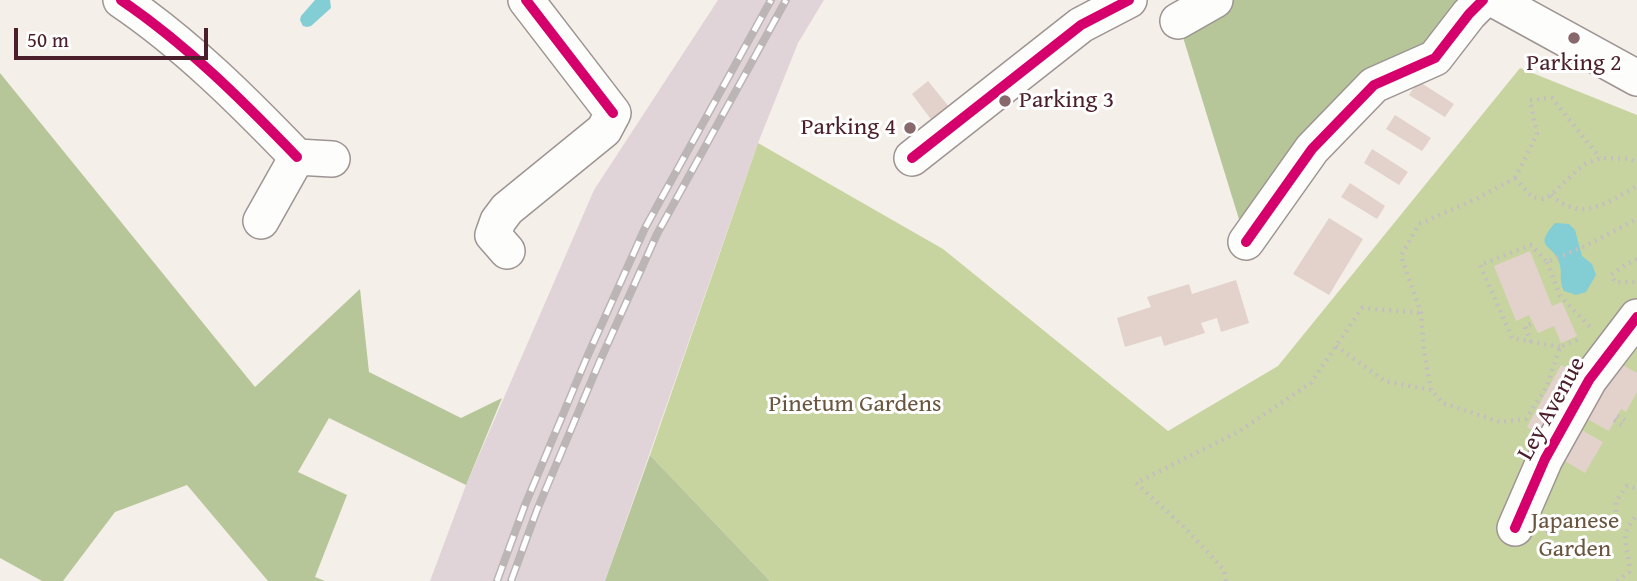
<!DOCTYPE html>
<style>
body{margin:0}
#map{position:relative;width:1637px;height:581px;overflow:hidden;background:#f4efe8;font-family:"Gentium Book Plus",serif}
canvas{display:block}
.scale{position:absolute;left:14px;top:28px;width:194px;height:32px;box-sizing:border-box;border:4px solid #4a1f2b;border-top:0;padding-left:9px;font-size:21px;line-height:24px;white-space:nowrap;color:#4a1f2b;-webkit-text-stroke:5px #fff;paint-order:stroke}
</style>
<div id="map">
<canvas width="1637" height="581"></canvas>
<div class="scale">50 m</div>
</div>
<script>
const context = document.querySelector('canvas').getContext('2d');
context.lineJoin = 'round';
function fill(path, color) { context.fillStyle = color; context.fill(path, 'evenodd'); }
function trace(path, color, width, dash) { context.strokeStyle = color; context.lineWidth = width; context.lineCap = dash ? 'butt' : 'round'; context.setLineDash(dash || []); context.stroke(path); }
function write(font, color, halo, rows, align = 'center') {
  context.font = font + ' "Gentium Book Plus",serif'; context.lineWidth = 6; context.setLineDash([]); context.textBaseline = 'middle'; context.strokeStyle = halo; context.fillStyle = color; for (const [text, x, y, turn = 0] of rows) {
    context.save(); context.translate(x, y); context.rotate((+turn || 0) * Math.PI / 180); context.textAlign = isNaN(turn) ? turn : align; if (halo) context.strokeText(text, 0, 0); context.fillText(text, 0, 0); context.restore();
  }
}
fill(new Path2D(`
 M718,0H824L798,43L758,143L605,581H430L466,485L594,190Z`), '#e1d4d9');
fill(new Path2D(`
 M1520,68L1637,115V581H770L650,455L758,143L943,249L1168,431L1278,366Z`), '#c8d49f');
fill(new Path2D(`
 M1215,0H1459L1469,14L1374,85L1246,242L1178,21Z
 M0,73L255,387L360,289L369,372L461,418L502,398L466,485L329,418L298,472L347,495L315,577L325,581H268L187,485L115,512L63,581H42L0,558Z
 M650,455L770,581H605Z`), '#b6c699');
fill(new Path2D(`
 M315,0H330L331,8L311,26L307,27L303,26L300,20L301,16Z
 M1555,223L1569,224L1575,230L1582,256L1592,264L1596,275L1586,292L1576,295L1564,291C1558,280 1563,273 1559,262C1553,243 1532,249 1555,223Z`), '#83cdd4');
fill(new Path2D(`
 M928,81L950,108L933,122L912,94Z
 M1418,81L1454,104L1445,117L1409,95Z
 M1395,115L1431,138L1422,151L1386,129Z
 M1372,149L1408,172L1399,185L1364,163Z
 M1350,183L1385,206L1377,219L1341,197Z
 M1329,218L1363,239L1329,295L1293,274Z
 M1530,251L1552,306L1562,302L1577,336L1561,343L1554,326L1538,333L1529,315L1516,321L1494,266Z
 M1236,280L1249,323L1221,332L1217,318L1201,323L1205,333L1164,346L1161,336L1125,347L1117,318L1151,307L1147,297L1189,284L1192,294Z
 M1612,359L1637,373V392L1626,412L1621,409L1609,431L1580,415Z
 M1561,365L1578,375L1544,437L1527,427Z
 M1578,428L1603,442L1585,473L1560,458Z`), '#e2d2cb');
const minor = new Path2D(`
 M121,0C186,44 243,101 297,157
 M1495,0L1637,78
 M1178,21L1215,0
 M297,157L332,159
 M912,158L1081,25L1129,0
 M261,221L297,157
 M1246,242L1312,149L1374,85L1435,58L1469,14L1483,0
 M507,251L493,235L498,221L507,209L604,130L613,113L526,0
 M1515,528L1545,459L1589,380L1637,317`);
trace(minor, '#9e9493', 38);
trace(new Path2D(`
 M1515,178L1537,134L1530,100L1552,98L1600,158
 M1515,178L1532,197L1543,199L1551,195L1583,165L1600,158L1631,159L1637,163
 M1551,195C1583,223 1606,203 1637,186
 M1637,259L1625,265L1611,275L1615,282H1637
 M1547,262L1560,296L1593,330
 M1531,342L1525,326L1532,323
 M1336,346L1385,381L1431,390L1443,403L1500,422L1526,419L1547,386L1560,347L1582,338
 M1560,347L1512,338L1480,265L1531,245L1547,262L1583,247L1637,219
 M1431,390L1424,352L1421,313L1401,256L1419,224L1476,199L1515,178
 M1617,416L1625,420
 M1614,420L1622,425
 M1546,533L1568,526L1605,524L1616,513V501L1627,486L1637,489
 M1226,581L1224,570L1186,529L1136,483L1238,432L1311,383L1362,308L1421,313
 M1617,581L1629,572C1631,558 1622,543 1627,530C1629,525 1634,519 1637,514`), '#c4bfbf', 4.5, [2, 5]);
trace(minor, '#fdfdfc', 35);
const rail = new Path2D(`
 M497,581L525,505L587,357L645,228L771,0
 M511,581L537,510L599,363L657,234L786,0`);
trace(rail, '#bbb5b6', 8);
trace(rail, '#fff', 5, [16]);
trace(new Path2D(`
 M121,0C186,44 243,101 297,157
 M526,0L613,113
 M912,158L1081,25L1129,0
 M1246,242L1312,149L1374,85L1435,58L1469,14L1483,0
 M1515,528L1545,459L1589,380L1637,317`), '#d6006c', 10);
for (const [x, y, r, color] of [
 [1574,38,7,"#86686d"],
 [1005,101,7,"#86686d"],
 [910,128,7,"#86686d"]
]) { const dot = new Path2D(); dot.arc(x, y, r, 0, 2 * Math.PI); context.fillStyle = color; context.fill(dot); trace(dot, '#fff', 2.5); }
write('24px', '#4a1f2b', '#fff', [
 ["Parking 2",1574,64],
 ["Parking 3",1019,101,"left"],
 ["Parking 4",896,128,"right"]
]);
write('24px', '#6a563f', '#fff', [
 ["Pinetum Gardens",855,405],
 ["Japanese",1575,522],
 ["Garden",1575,550]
]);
write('24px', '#4a1f2b', '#fff', [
 ["Ley Avenue",1552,409,-61]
]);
</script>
